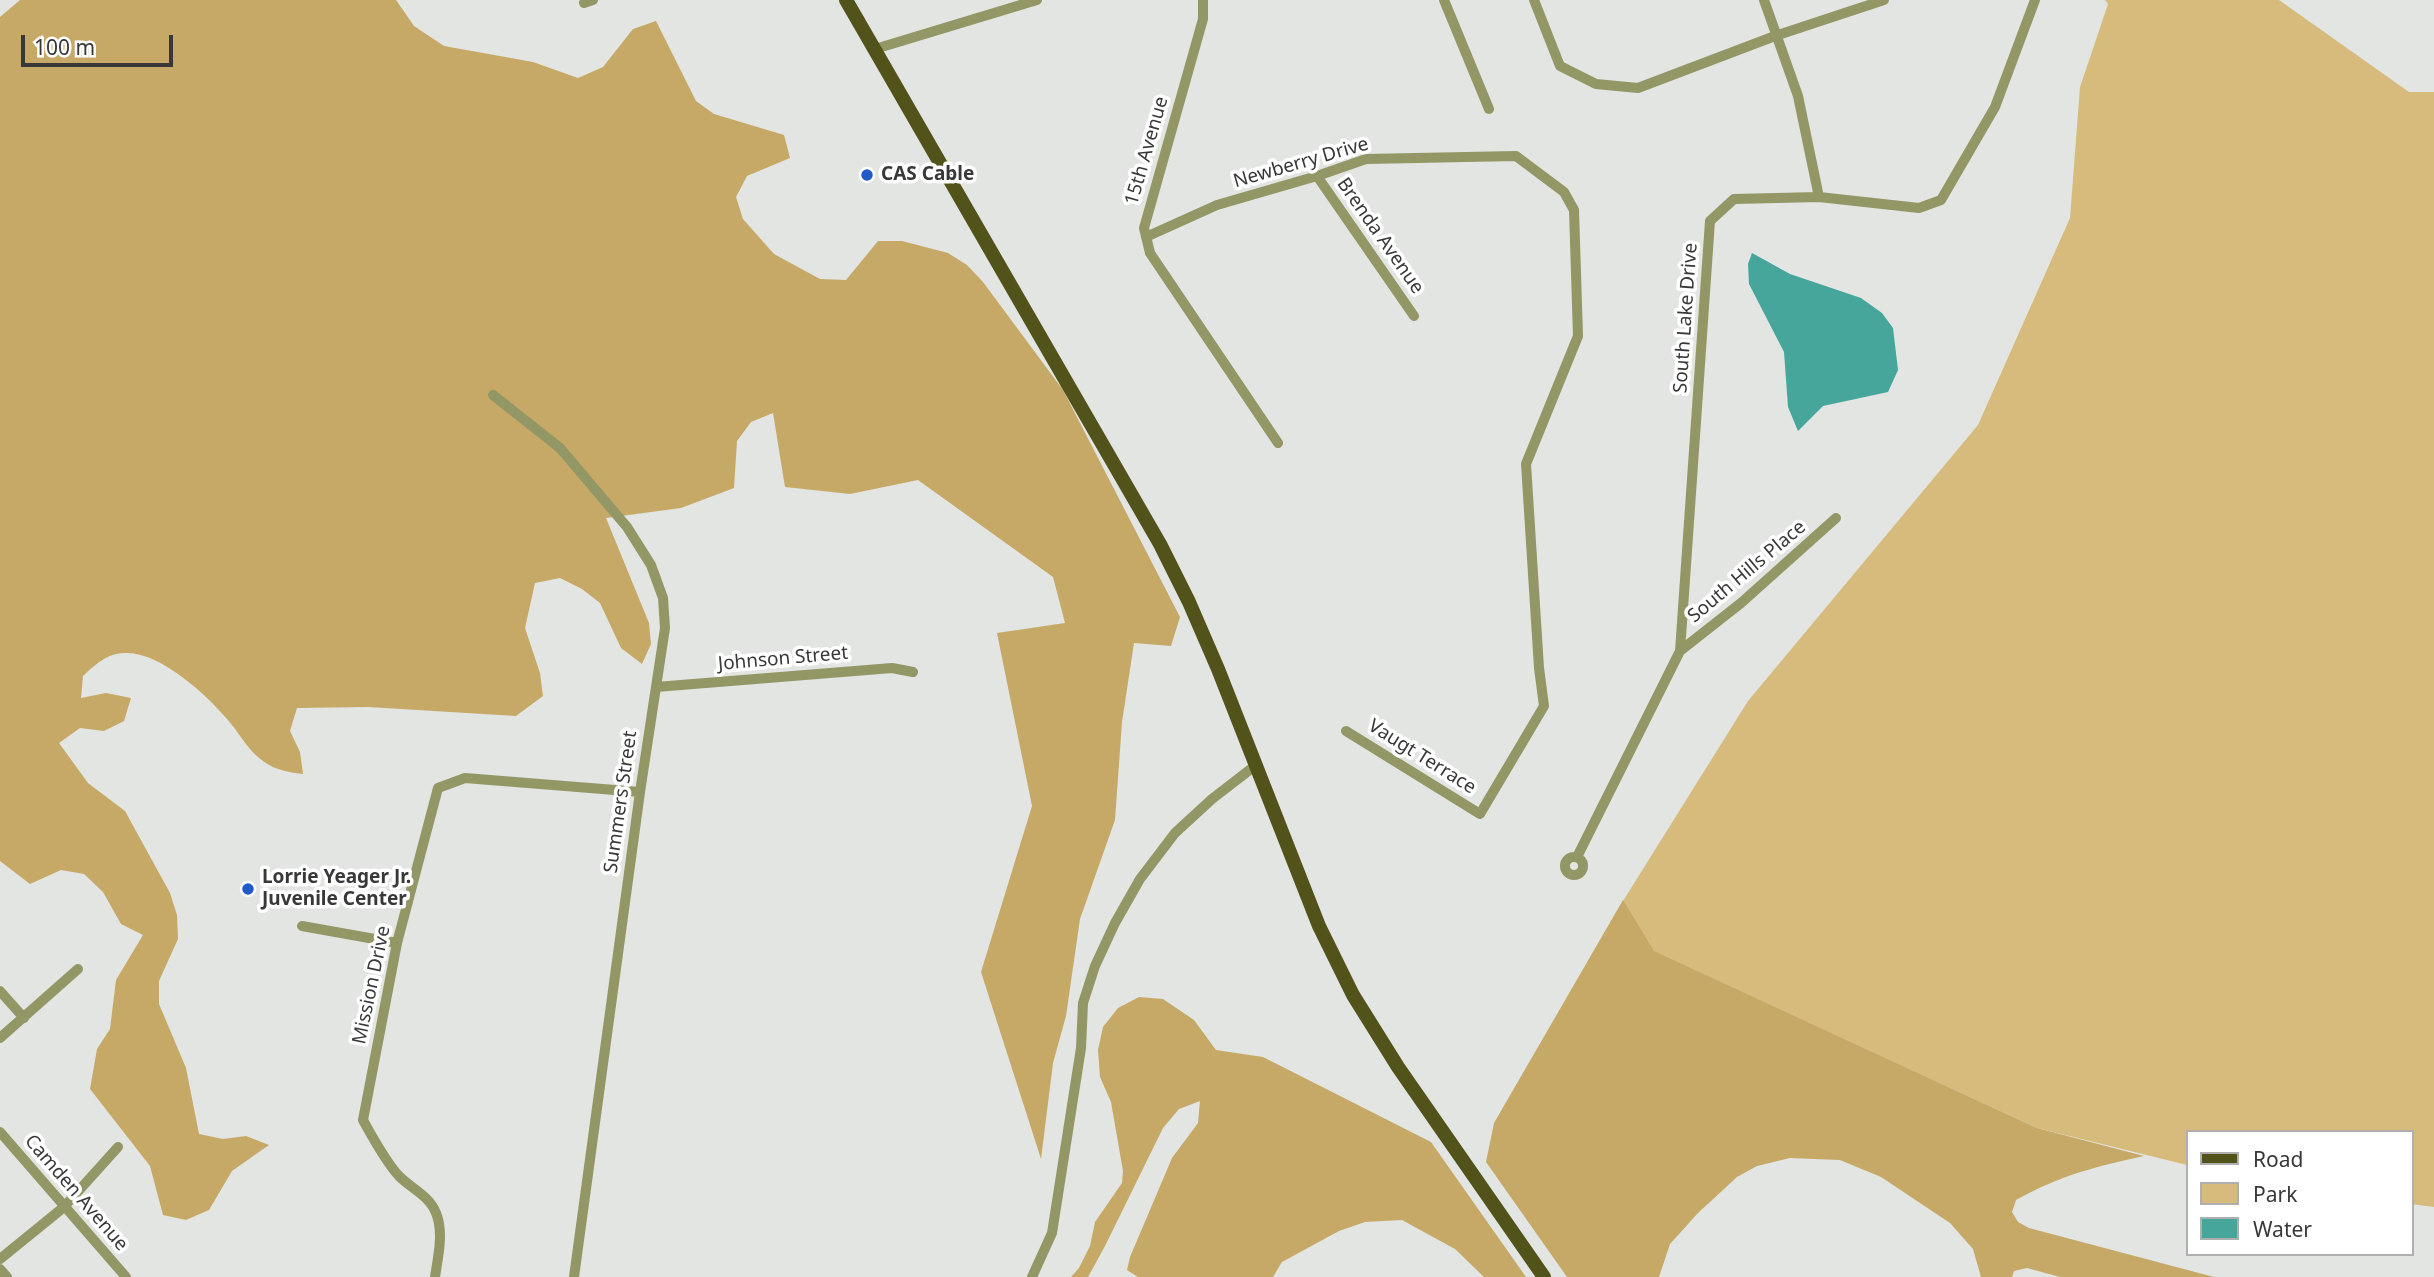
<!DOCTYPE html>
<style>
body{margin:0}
#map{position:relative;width:2434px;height:1277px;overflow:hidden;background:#e2e5e1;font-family:"Noto Sans",sans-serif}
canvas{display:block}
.legend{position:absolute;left:2186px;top:1130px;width:228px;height:126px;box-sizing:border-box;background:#fff;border:2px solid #afafaf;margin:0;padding:9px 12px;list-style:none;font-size:21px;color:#373837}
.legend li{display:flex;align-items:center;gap:14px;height:35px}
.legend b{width:35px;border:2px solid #afafaf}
.scale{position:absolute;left:21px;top:35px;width:152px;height:32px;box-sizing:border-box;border:4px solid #373837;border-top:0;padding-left:9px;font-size:21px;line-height:24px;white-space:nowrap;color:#373837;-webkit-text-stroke:5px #fff;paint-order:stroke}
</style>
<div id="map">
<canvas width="2434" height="1277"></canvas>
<ul class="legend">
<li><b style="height:9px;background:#51531b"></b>Road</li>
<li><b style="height:19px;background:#d7bb7c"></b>Park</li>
<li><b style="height:19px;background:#46a69c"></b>Water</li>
</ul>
<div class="scale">100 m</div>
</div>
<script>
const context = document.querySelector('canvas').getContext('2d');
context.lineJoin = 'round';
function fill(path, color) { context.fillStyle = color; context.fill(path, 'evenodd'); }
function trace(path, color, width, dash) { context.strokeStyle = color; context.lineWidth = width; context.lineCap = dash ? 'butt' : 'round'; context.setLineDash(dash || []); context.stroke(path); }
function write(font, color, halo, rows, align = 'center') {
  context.font = font + ' "Noto Sans",sans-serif'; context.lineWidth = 7; context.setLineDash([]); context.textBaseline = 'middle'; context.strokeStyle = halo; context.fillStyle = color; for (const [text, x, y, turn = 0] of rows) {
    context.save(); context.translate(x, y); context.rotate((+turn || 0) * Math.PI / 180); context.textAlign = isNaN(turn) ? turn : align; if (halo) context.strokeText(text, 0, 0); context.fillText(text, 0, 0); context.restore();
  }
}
fill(new Path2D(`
 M2105,0H2279L2409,92H2434V1207L2411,1204V1132H2187V1165L2037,1128L1653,951L1623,901L1748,701L1978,425L2070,218L2080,87L2108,4Z`), '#d7bb7c');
fill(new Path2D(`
 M20,0H396L414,26L444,46L533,62L578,78L603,67L633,29L656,21L696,101L714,114L784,135L790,158L747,176L736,197L743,219L774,254L820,279L846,280L878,241H902L948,253L967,265L983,282L1063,390L1180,617L1171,646L1134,643L1122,722L1115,820L1080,919L1066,1016L1053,1063L1041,1159L981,972L1032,806L997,633L1065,623L1053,577L918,480L850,494L785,487L773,413L751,422L737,441L734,488L681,508L606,518L649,623L651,644L642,664L621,648L600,603L582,589L560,578L535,583L525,628L540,673L543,696L516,716L368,707L297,708L290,731L300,752L303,774C286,772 271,769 258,757C246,747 238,731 227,719C207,695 159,651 125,653C107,653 95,665 83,676L81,698L106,693L131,698L124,721L104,731L80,728L59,743L88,783L125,811L170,893L177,915L178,939L159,981V1004L186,1068L199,1134L223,1139L246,1136L269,1145L232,1171L209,1210L186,1220L163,1215L150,1166L90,1089L97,1049L110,1029L116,980L143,935L121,924L103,892L84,874L61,870L30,884L0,861V17Z
 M1623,900L1654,951L2037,1128L2144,1156C2094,1167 2061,1175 2016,1200L2012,1212L2018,1222L2029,1228L2214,1277H2060L2027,1268L2014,1271L2012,1277H1981L1973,1249L1950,1223L1881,1177L1840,1160L1790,1158L1757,1166L1737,1177L1698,1213L1670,1244L1659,1277H1567L1486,1162L1494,1123Z
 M1139,997L1163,999L1194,1020L1216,1050L1263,1057L1431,1142L1526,1277H1484L1455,1249L1402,1220L1365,1222L1339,1231L1282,1262L1273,1277H1138L1127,1270L1130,1257L1172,1158L1198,1123L1200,1101L1179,1109L1163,1128L1105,1246L1088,1277H1071L1079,1268L1090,1246L1095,1222L1122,1183L1123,1171L1111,1102L1100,1077L1098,1050L1103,1027L1118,1008Z`), '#c6a967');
fill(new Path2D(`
 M1752,253L1790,274L1861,298L1882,313L1893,328L1898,370L1888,392L1823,406L1798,431L1788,407L1784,352L1749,284L1748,264Z`), '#46a69c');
trace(new Path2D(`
 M1203,0V19L1144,228L1150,253L1278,443
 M1444,0L1489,109
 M1534,0L1560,66L1596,84L1638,88L1775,36L1884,0
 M1764,0L1798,96L1819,197
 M584,3L593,0
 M875,49L1037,0
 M1317,176L1414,316
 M1146,237L1217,205L1317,176L1366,159L1516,156L1564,192L1574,210L1578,336L1526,464L1539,668L1544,706L1480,814L1346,731
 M493,395L560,448L627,527L651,565L663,598L665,628L640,792L574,1277
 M1680,651L1741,603L1836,518
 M656,687L892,668L913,672
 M1565 866a9 9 0 1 1 18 0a9 9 0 1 1-18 0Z
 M1577,857L1680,651L1710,221L1734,199L1819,197L1919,208L1941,200L1995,107L2035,0
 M302,926L397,943
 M0,991L24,1018
 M0,1038L78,969
 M0,1132L126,1277
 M0,1259L64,1207L118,1147
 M0,1269L7,1277
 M435,1277C438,1257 444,1232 436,1213C429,1195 410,1188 398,1175C384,1159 373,1138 363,1120L397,943L438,788L465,778L640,792
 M1032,1277L1052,1233L1081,1048L1083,1003L1095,966L1115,923L1140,879L1175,833L1212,799L1256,765`), '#939665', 10);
trace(new Path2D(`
 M846,0L1160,544L1189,602L1218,669L1319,926L1353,995L1398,1067L1544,1277`), '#51531b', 14);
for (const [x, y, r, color] of [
 [867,175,7,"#205bc7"],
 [248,889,7,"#205bc7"]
]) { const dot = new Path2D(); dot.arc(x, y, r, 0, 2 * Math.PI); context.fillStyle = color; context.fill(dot); trace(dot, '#fff', 2.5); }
write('19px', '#373837', '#fff', [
 ["15th Avenue",1147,151,-74],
 ["Newberry Drive",1301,163,-16],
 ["Brenda Avenue",1380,236,55],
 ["South Lake Drive",1686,318,-86],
 ["South Hills Place",1747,572,-40],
 ["Johnson Street",783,659,-5],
 ["Vaugt Terrace",1422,757,32],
 ["Summers Street",621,802,-82],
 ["Mission Drive",372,985,-78],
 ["Camden Avenue",76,1193,49]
]);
write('bold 19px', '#373837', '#fff', [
 ["CAS Cable",881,175],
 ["Lorrie Yeager Jr.",262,878],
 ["Juvenile Center",262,900]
], 'left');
</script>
